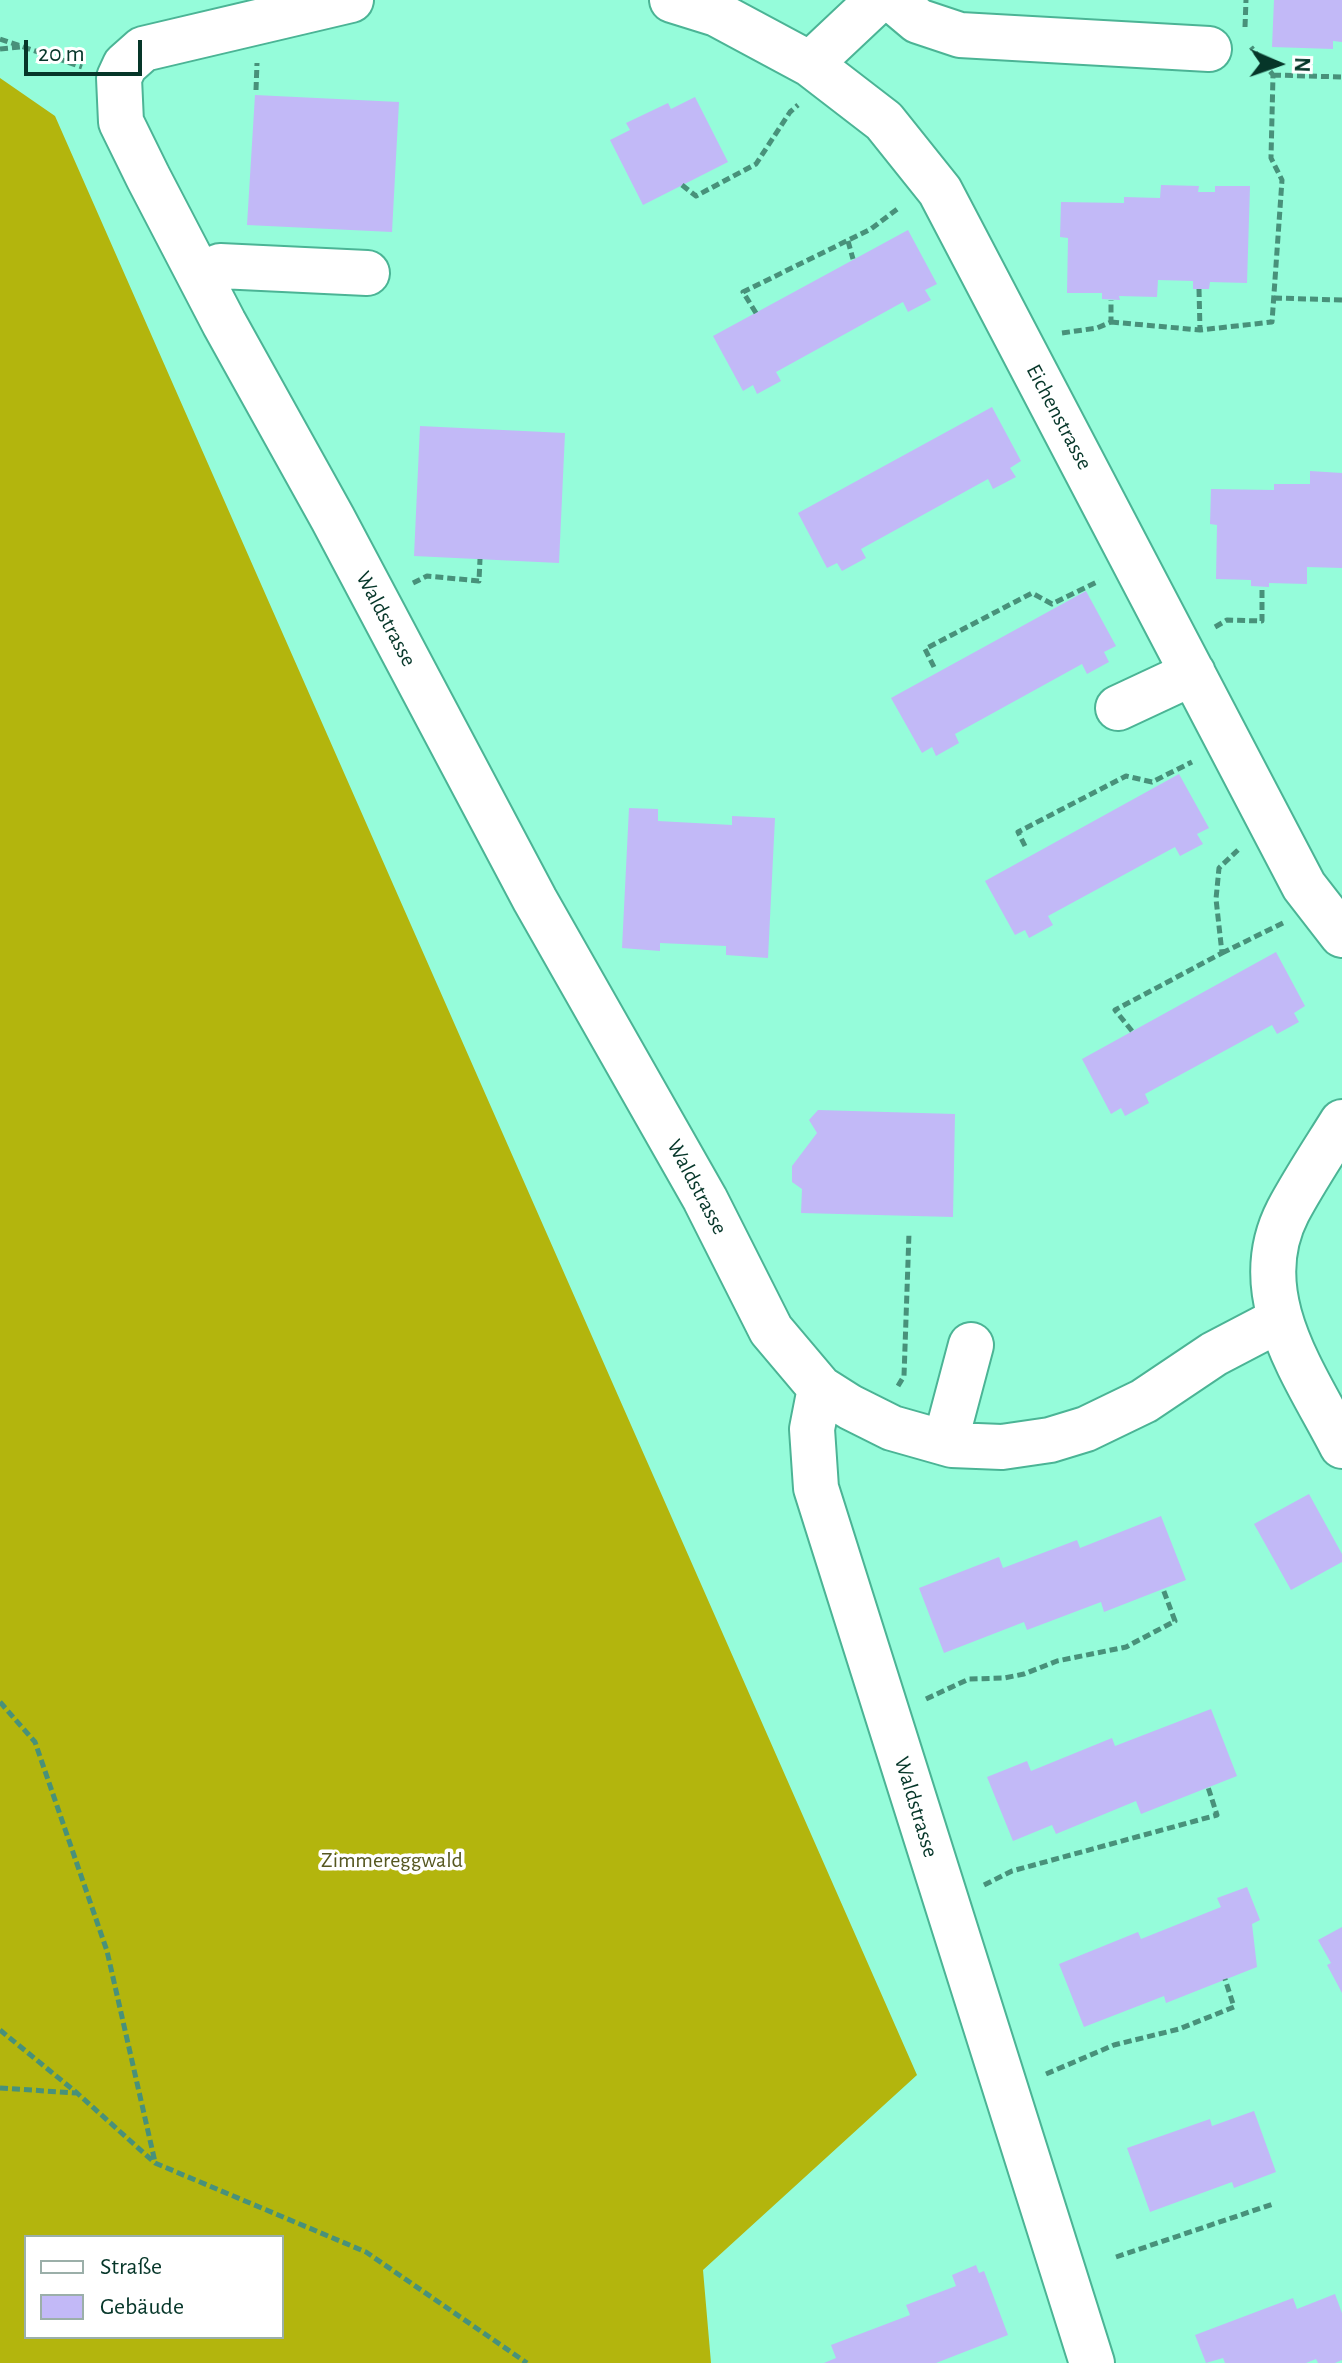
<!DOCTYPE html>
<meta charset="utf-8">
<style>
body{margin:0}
#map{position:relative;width:1342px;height:2363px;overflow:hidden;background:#95fcda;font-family:"Alegreya Sans",sans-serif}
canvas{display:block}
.legend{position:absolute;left:24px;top:2235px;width:260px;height:104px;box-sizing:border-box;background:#fff;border:2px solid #9bafa9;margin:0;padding:10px 14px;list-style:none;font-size:24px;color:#063629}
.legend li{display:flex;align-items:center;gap:16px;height:40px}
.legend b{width:40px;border:2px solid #9bafa9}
.north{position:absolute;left:1238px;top:24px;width:80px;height:80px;-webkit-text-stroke:6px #fff;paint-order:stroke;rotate:92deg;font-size:22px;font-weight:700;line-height:32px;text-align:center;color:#063629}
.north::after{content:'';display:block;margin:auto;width:28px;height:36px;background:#063629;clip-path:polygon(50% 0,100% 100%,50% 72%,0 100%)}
.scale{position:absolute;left:24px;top:40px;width:118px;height:36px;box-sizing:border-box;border:4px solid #063629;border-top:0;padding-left:10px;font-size:24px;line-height:28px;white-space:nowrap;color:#063629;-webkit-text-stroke:6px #fff;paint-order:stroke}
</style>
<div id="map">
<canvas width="1342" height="2363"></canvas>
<ul class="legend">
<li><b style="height:10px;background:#fff"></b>Straße</li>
<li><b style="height:22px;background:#c2b9f7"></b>Gebäude</li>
</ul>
<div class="north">N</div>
<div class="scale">20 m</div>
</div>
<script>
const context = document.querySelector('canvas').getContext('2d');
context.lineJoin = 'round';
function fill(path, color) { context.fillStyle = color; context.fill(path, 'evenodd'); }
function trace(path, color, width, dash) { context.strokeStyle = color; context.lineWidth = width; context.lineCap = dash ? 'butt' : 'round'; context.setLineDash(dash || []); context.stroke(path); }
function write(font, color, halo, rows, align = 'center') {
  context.font = font + ' "Alegreya Sans",sans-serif'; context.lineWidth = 7; context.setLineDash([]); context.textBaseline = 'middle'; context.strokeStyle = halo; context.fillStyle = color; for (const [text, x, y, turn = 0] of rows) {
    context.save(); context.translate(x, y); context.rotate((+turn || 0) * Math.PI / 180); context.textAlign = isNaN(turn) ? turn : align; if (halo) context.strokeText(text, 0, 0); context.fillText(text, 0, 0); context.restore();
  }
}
fill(new Path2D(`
 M0,78L55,116L917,2075L703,2270L711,2363H0ZM26,2237H282V2337H26Z`), '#b3b50d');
fill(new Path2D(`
 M1274,0H1342V42L1333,41V49L1272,47Z
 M255,95L399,102L392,232L247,225Z
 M695,97L728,162L643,205L610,140L630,130L626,123L668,103L671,109Z
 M1161,185L1199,186L1198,192H1215V186H1250L1247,283L1210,282L1209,289H1193V281L1158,280L1157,297L1119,296L1120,300L1102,299V293H1067L1068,238L1060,237L1061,202L1124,203V197L1160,198Z
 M908,230L937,284L925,290L931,300L908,312L903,302L776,372L781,381L757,394L753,385L743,391L713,336Z
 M992,407L1021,461L1010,468L1016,477L993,489L988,479L861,549L866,558L842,571L837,563L827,568L798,513Z
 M420,426L565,433L559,563L414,556Z
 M1310,471L1342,473V568L1307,567V584L1269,583V587L1251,586V580L1216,579L1217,525L1210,524L1211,489L1274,490V484H1310Z
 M1086,591L1116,646L1104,652L1109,662L1087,674L1082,664L955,734L959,743L936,756L932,747L922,753L891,698Z
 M1179,774L1209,828L1197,834L1203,844L1180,856L1175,847L1048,916L1053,925L1029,938L1025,930L1015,935L985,881Z
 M629,808L658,809V821L732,825V816L775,818L768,958L726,955V946L660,943V951L622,948Z
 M1276,952L1305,1006L1294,1013L1299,1022L1277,1034L1272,1025L1145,1094L1149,1103L1125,1116L1121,1108L1111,1114L1082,1059Z
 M818,1110L955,1114L953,1217L801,1213L802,1189L792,1182V1166L817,1133L809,1120Z
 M1309,1494L1342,1554V1562L1291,1590L1254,1524Z
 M1161,1516L1186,1580L1104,1612L1101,1602L1027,1630L1024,1622L944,1653L919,1588L999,1557L1003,1568L1077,1540L1080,1548Z
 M1211,1709L1237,1776L1141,1814L1136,1801L1056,1834L1052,1825L1013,1841L987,1777L1027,1761L1031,1771L1112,1738L1115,1746Z
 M1247,1887L1260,1920L1252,1924L1257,1967L1166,2003L1164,1996L1084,2027L1059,1964L1138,1932L1141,1939L1221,1907L1217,1898Z
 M1342,1927V1993L1327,1965L1331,1963L1318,1940Z
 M1254,2111L1276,2172L1234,2188L1232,2182L1150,2212L1127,2148L1210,2119L1212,2126Z
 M976,2265L979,2273L984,2271L1008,2335L936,2363H824L836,2358L831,2345L910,2315L906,2305L956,2286L952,2275Z
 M1335,2294L1342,2313V2360L1335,2363H1318L1316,2359L1306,2363H1225L1223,2358L1206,2363L1195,2335L1293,2298L1297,2309Z`), '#c2b9f7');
const minor = new Path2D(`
 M351,0L143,49L125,65L119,78L121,122L148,177L224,323L333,519L535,900L705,1199L771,1330L820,1388L850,1407L892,1428L952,1445L1002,1447L1050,1440L1086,1429L1144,1401L1214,1354L1279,1320
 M672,0L717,14L810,64L884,121L940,191L1304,886L1342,935
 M893,0L918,21L960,35L1209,49
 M810,64L878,0
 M200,275L220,266L367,273
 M1118,708L1193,673
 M1342,1122C1324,1151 1304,1181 1288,1211C1245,1294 1305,1374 1342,1446
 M820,1388L812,1429L816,1488L1092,2363
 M945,1443L971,1345`);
trace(minor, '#4bb495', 48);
trace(new Path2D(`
 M1245,27L1246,0
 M0,39L82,67
 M0,49L20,47
 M1273,75L1342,77
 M256,90L257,63
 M682,185L696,196L756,164L790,112L798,105
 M848,241L853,259
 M1199,289L1200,330L1272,322L1282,180L1271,158L1273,75L1251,47
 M1274,298L1342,300
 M756,313L743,292L871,229L900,207
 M1111,322L1200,330
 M1062,333L1097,328L1111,322V300
 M413,583L427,576L479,581L480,559
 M1215,627L1227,620L1262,621V586
 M934,667L925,649L1032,593L1052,604L1099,581
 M1025,846L1018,832L1126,776L1152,782L1192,762
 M1222,953L1283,923
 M1132,1031L1115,1010L1222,953L1216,899L1219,868L1238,850
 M898,1386L904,1376L909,1233
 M926,1699L969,1679L1004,1678L1024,1674L1057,1661L1126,1647L1175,1621L1163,1589
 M0,1702L35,1742L107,1951L155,2162
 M984,1885L1012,1871L1217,1815L1208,1787
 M0,2030L77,2093L155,2163L366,2252L527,2363
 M1046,2074L1114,2045L1179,2029L1234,2007L1225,1979
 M0,2088L76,2093
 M1116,2257L1273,2204`), '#48917a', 5, [8, 4]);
trace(minor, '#fff', 44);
write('22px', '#063629', '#fff', [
 ["Eichenstrasse",1059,417,62],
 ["Waldstrasse",386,619,62],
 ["Waldstrasse",697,1187,62],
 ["Waldstrasse",916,1807,73]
]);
write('22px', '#565720', '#fff', [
 ["Zimmereggwald",392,1860]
]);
</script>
